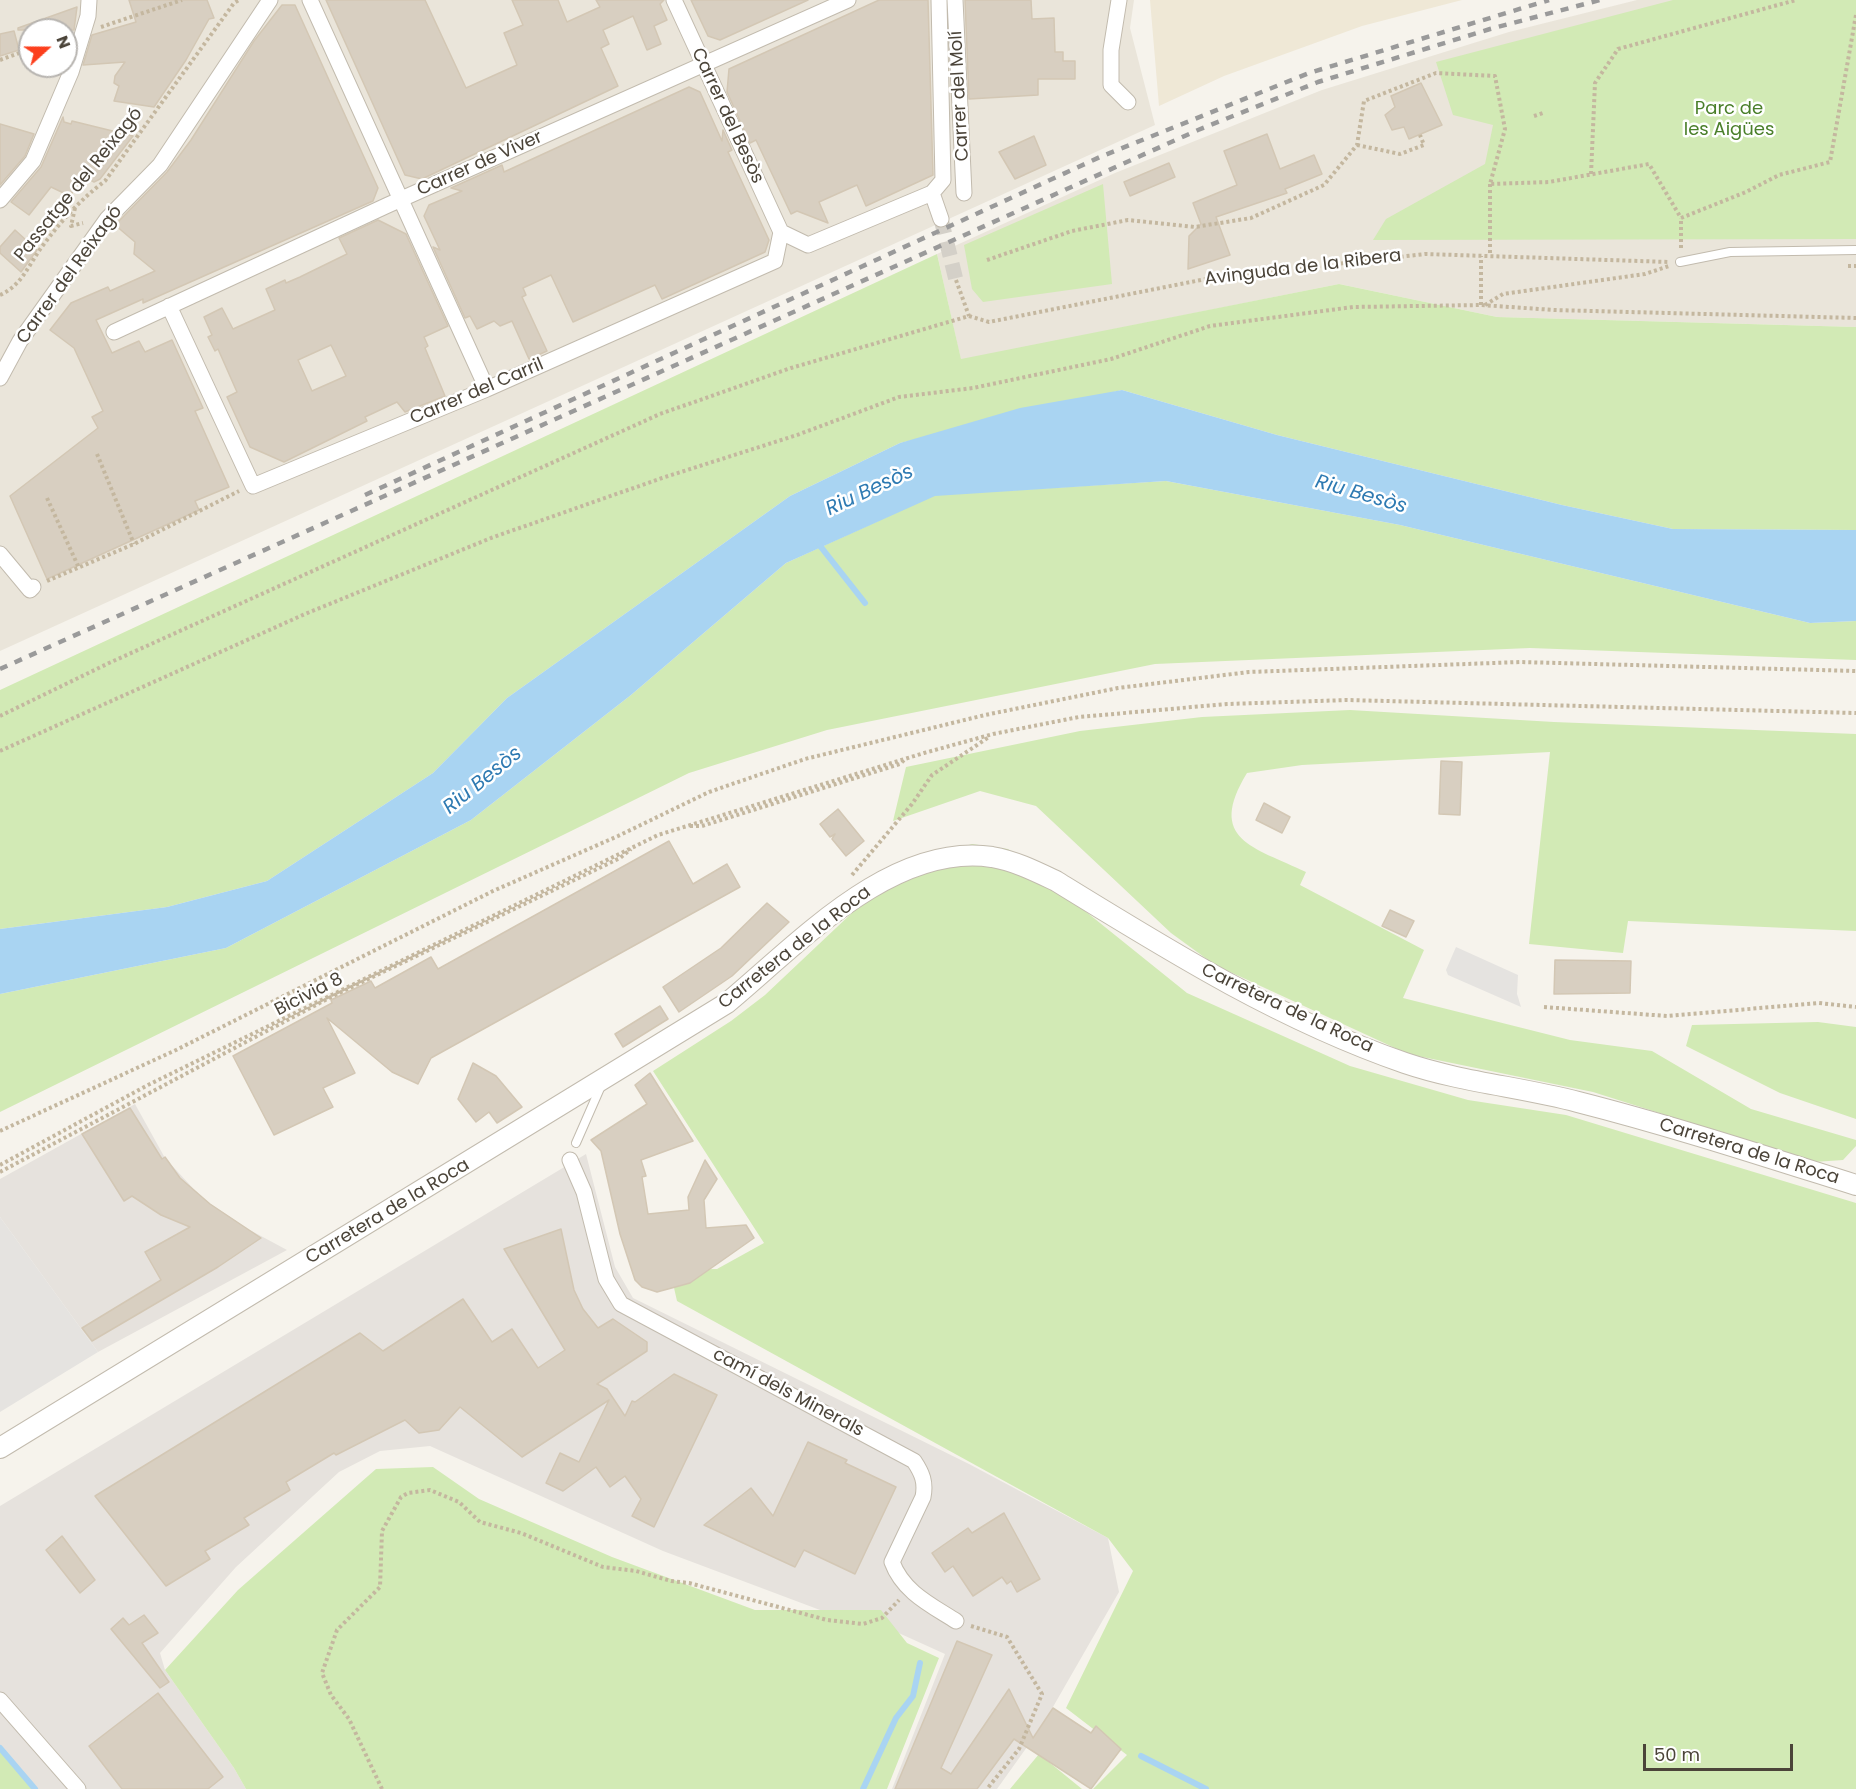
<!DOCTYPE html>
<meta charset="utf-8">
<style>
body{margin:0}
#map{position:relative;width:1856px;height:1789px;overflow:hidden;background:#f6f3ec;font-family:Poppins,sans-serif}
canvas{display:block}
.north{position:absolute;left:18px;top:18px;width:60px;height:60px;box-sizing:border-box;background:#fff;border:2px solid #b7b4b0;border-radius:50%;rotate:69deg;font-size:16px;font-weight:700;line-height:24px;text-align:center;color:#4b4439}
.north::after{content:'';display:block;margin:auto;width:21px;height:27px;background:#fc3f1d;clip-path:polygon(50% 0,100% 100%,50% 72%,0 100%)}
.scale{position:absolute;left:1643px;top:1744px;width:150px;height:27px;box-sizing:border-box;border:3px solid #4b4439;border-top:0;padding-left:8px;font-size:18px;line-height:21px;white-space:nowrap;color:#4b4439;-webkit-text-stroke:4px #fff;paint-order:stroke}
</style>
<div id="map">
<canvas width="1856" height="1789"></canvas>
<div class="north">N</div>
<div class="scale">50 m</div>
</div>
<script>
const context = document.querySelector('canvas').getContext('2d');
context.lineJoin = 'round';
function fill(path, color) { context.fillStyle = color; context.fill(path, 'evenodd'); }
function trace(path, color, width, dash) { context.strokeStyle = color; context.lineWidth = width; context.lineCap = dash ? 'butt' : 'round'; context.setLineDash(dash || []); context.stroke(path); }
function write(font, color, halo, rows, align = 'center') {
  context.font = font + ' Poppins,sans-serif'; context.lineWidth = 5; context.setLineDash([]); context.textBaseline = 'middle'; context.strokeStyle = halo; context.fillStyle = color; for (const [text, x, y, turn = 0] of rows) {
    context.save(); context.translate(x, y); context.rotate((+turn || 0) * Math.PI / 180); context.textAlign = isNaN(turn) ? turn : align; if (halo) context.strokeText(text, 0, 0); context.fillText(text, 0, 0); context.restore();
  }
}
fill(new Path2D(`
 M0,0H1134L1130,28L1155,125L0,651ZM30,30H66V66H30Z
 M1637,0H1856V327L1497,317L1339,284L961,360L937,254L1115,173L1322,90L1509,32Z`), '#eae5da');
fill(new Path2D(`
 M135,1104L165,1158L202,1198L248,1229L287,1250L98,1352L0,1217V1179Z
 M586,1154L615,1267L633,1298L969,1464L1108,1538L1119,1592L1042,1726L997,1789H892L945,1654L881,1625L844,1619L663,1551L430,1446L380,1451L339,1472L236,1567L160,1653L165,1670L234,1768L246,1789H33L0,1749V1506Z`), '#e6e2dd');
fill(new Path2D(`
 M1150,0H1462L1362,26L1224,76L1159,106Z`), '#efe8d6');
fill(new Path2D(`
 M1673,0H1856V239L1373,240L1386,219L1485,164L1493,125L1453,115L1436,62Z
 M1103,184L1112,284L983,302L972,289L964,245Z
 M937,254L961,359L1339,284L1497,317L1856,327V530L1673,529L1562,505L1277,435L1122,390L900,443L790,496L507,698L433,773L267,881L167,907L0,929V690Z
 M1166,481L1400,525L1810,623L1856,621V660L1530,648L1155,664L827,730L689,773L0,1112V994L226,948L471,820L631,695L786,563L935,495Z
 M1350,710L1554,722L1856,734V931L1628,921L1623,953L1529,944L1550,752L1302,765L1247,773C1206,840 1254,847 1306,872L1300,885L1424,950L1403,998L1570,1040L1652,1051L1751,1109L1856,1140V1146L1843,1160L1814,1162L1593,1092L1408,1054L1215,965L1171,933L1036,806L980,791L893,821L906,767L1080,731L1202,717Z
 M972,844L1008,849L1187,993L1350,1066L1468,1100L1566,1115L1856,1203V1789H1093L1127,1755L1066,1708L1133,1571L1108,1538L677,1301L670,1270L717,1269L764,1243L653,1071L731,1021L765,995L854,911L938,854Z
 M1818,1022L1856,1027V1119L1780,1093L1686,1046L1692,1025Z
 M433,1467L479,1499L612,1557L755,1610H881L907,1643L939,1658L887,1789H246L234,1768L165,1670L238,1590L376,1469Z
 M0,1749L33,1789H0Z
 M1039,1754L1082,1789H1010Z`), '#d2eab5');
fill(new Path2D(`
 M1456,947L1518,975L1517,994L1521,1007L1448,975L1446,970Z
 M0,1217L98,1352L0,1412Z`), '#e5e3e0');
fill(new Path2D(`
 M1122,390L1277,435L1562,505L1673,529L1856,530V621L1810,623L1400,525L1166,481L935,496L786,563L631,695L471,820L226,948L0,994V929L167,907L267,881L433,773L507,698L790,496L900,443L1020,408Z`), '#a9d4f2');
trace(new Path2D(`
 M817,542L865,603
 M0,1748L35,1789
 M1141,1756L1206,1789
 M863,1789L896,1718L913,1696L920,1663`), '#a9d4f2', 6);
const building = new Path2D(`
 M129,0H207L214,18L209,19L186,60L154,107L114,101L119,86L114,83L115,76L125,62L83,65L92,35L136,22Z
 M326,0H425L466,88L517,65L504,33L523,25L512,0H558L567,22L600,7L596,0H664L660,4L667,20L654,26L661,44L647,50L633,16L603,30L609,44L601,48L618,86L422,179L405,175Z
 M691,0H808L720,40L708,36Z
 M879,0H928L933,175L866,206L857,185L819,202L828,223L797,211L791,214L756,140L750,143L727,92L729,69Z
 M965,0H1031L1032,19L1054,18L1055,52H1063V61H1075V79H1038V95L969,99Z
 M282,5H295L378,188L373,201L143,303V299L96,320L112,353L139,341L145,352L172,340L203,408L195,411L229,487L195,501L199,510L47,579L10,496L98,428L92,417L103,411L74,348L50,330L71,303L108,287L110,291L155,271L134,254L135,242L115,225L167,172L191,140L254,41Z
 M77,7L74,30H18V28Z
 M14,31L19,50L0,56V34Z
 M1421,83L1442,125L1409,139L1404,127L1392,130L1385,115L1395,107L1391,96Z
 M689,87L700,92L722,141L723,130L732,150L728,152L769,240L765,252L662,299L655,285L573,322L551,275L523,288L526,295L522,297L547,351L529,359L512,321L500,326L494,321L477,329L470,316L465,318L433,247L440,250L424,216L429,205L462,191L451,188L502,165L504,172Z
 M63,117L64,122L71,124L72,121L133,136L100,179L94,182L83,176L70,196L51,187L29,215L11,202L41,167Z
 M0,124L34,134L25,156L0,185Z
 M1267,134L1280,169L1314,155L1322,174L1285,189L1287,193L1216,217L1230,255L1188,269L1189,236L1201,224L1193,203L1237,185L1224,151Z
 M1034,136L1046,165L1015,179L999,152Z
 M1169,163L1175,177L1130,196L1124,182Z
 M378,220L406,234L448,326L424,337L428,346L425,348L445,396L405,412L397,402L365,417L367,421L284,462L250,447L227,397L237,392L218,349L215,351L208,337L212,335L204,317L222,308L233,329L275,310L266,289L285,280L286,283L300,277L347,254L339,238ZM331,345L346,376L312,391L298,360Z
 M15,230L37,250L21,272L0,253V247Z
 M1441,761L1462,762L1460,815L1439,814Z
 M1264,803L1290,817L1282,833L1256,820Z
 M838,809L864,841L846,856L832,839L835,834L830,837L820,824Z
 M669,841L693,884L727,864L740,887L431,1058L418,1084L392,1072L327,1018L355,1073L323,1088L333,1107L274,1135L233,1056L332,1003L331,1000L371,981L375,988L431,957L438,969Z
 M767,903L789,922L732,976L679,1012L663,987L721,948Z
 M1390,910L1414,921L1406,937L1382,926Z
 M1555,960L1631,961L1630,993L1554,994Z
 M660,1006L668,1019L623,1047L615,1034Z
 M473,1063L496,1076L522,1107L497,1123L489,1112L476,1122L458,1099Z
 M650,1073L693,1141L641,1160L646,1176L642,1177L648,1214L689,1210L688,1197L705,1160L717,1179L704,1200L706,1228L746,1225L754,1238L690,1283L657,1292L642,1287L635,1280L620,1234L601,1151L591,1140L647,1104L635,1085Z
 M130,1108L162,1159L165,1157L180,1178L210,1204L261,1238L218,1267L92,1341L82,1328L161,1280L145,1252L190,1227L161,1215L132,1196L124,1201L82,1134Z
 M561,1229L574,1290L583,1309L598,1328L613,1319L647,1342V1351L597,1384L607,1389L625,1416L632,1401L635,1402L674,1374L717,1395L654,1527L632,1516L641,1499L625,1476L610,1487L596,1467L563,1491L546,1483L560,1453L579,1462L609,1400L522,1457L460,1407L439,1430L419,1433L405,1420L336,1455L334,1453L286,1482L290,1490L244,1518L249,1525L205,1551L210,1559L166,1586L95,1496L360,1333L383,1351L463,1299L492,1342L512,1329L538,1368L565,1350L504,1249Z
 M808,1442L847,1460L845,1463L896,1487L855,1574L804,1550L795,1567L704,1525L751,1488L773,1516Z
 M1004,1513L1040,1579L1017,1592L1011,1581L1007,1584L1002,1577L973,1596L953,1566L945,1572L932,1553L968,1528L972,1533Z
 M62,1536L95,1580L80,1593L46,1550Z
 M144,1615L158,1633L142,1643L169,1682L160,1688L111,1629L123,1618L129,1625Z
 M957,1641L992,1655L941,1768L951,1774L1009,1689L1033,1738L1053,1708L1091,1733L1096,1726L1121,1749L1091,1789L1014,1739L977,1789H895Z
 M158,1693L223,1777L208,1789H122L89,1746Z`);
fill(building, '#d8cfc1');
trace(building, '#d3c7b4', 1.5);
trace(new Path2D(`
 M941,219L956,280`), '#d4d0c8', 15, [15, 8]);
const service = new Path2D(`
 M1680,262L1730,252L1856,250
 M576,1143L601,1086`);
const minor = new Path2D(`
 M310,0L487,389
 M674,0L781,232
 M955,0L964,193
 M1119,0L1111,50V85L1128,102
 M932,193L941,219
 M0,200L33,161L71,72L88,16L89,0
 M781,232L808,245L932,193L943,180L939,0
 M169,306L253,486L487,389L775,261L781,232
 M114,332L388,205L848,0
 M0,378L20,341L107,219L160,165L270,0
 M0,554L30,590L33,587
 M570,1160L584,1192L606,1279L621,1304L914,1461C922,1473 926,1482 923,1497L892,1562C903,1592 931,1605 956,1621
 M0,1700L78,1789`);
const tertiary = new Path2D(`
 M0,1448L727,1003C798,944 892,842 992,857C1015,861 1035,871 1056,881C1168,950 1280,1020 1405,1063C1461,1082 1521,1087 1578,1102C1672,1126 1764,1156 1856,1185`);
trace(service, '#c2bbae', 10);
trace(minor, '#c2bbae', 17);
trace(tertiary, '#c2bbae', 22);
trace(new Path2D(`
 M101,27L182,0
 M0,60L30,49
 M1534,116L1543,113
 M1357,145L1400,154L1424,145L1420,135
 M1591,174L1595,83L1618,49L1796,0
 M1490,184V256
 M75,208L71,226L83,223
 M1681,248V218L1746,192L1779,175L1830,162L1856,15
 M987,260L1072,231L1128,220L1195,227L1251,218L1324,185L1357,145L1364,101L1436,73L1495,76L1505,129L1490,184L1549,182L1649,164L1681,218
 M1848,266H1856
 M956,280L969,316
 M0,295C23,285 29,263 44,244C62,220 81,199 105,181L234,3L239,0
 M1481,305V256
 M1485,305L1503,294L1645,274L1669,266
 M969,316L989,322L1211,278L1425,254L1669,262
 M97,454L134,544
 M47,498L79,568
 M47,581L134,544L239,491
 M0,716L109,663L660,414L791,368L969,316
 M0,751L305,614L491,538L662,478L797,435L899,397L973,388L1111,359L1210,326L1353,307L1481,305L1554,310L1856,318
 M690,826H702L900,764L905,759
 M852,875L912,804L932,775L989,737
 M1544,1007L1667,1016L1819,1003L1856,1007
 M0,1131L176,1050L493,891L618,836L709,792L805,759L985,715L1118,688L1249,672L1520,662L1856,671
 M0,1165L148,1085L658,835L924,753L993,734L1079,717L1227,704L1347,700L1856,713
 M0,1172L331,997L620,858L631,849
 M971,1626L1007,1637L1042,1694L1019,1749L987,1789
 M382,1789L349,1719L331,1695L322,1673L337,1630L380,1587L382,1531L401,1497L408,1493L430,1490L459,1502L480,1522L521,1533L603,1567L636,1571L671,1581L689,1583L827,1620L863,1624L882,1618L899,1600`), '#c4b79f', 4, [3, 3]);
trace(service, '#fff', 8);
trace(minor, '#fff', 15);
trace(tertiary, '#fff', 20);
trace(new Path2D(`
 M365,495L1100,157L1309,73L1549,0
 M0,669L1198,130L1318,82L1490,29L1600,0`), '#9a9a9a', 4.5, [8, 8]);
write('18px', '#4b4439', '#fff', [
 ["Carrer del Molí",960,96,-93],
 ["Carrer del Besòs",727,116,65],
 ["Carrer de Viver",480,164,-24],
 ["Passatge del Reixagó",79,185,-51],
 ["Avinguda de la Ribera",1303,268,-7],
 ["Carrer del Reixagó",70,275,-54],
 ["Carrer del Carril",477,392,-23],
 ["Carretera de la Roca",795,948,-38],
 ["Bicivia 8",309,995,-27],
 ["Carretera de la Roca",1287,1009,25],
 ["Carretera de la Roca",1749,1152,17],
 ["Carretera de la Roca",388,1212,-31],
 ["camí dels Minerals",788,1393,28]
]);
write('18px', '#4a7f2a', '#fff', [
 ["Parc de",1729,109],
 ["les Aigües",1729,130]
]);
write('italic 20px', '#2e7ab2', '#fff', [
 ["Riu Besòs",870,491,-25],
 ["Riu Besòs",1361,495,16],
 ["Riu Besòs",483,781,-39]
]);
</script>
